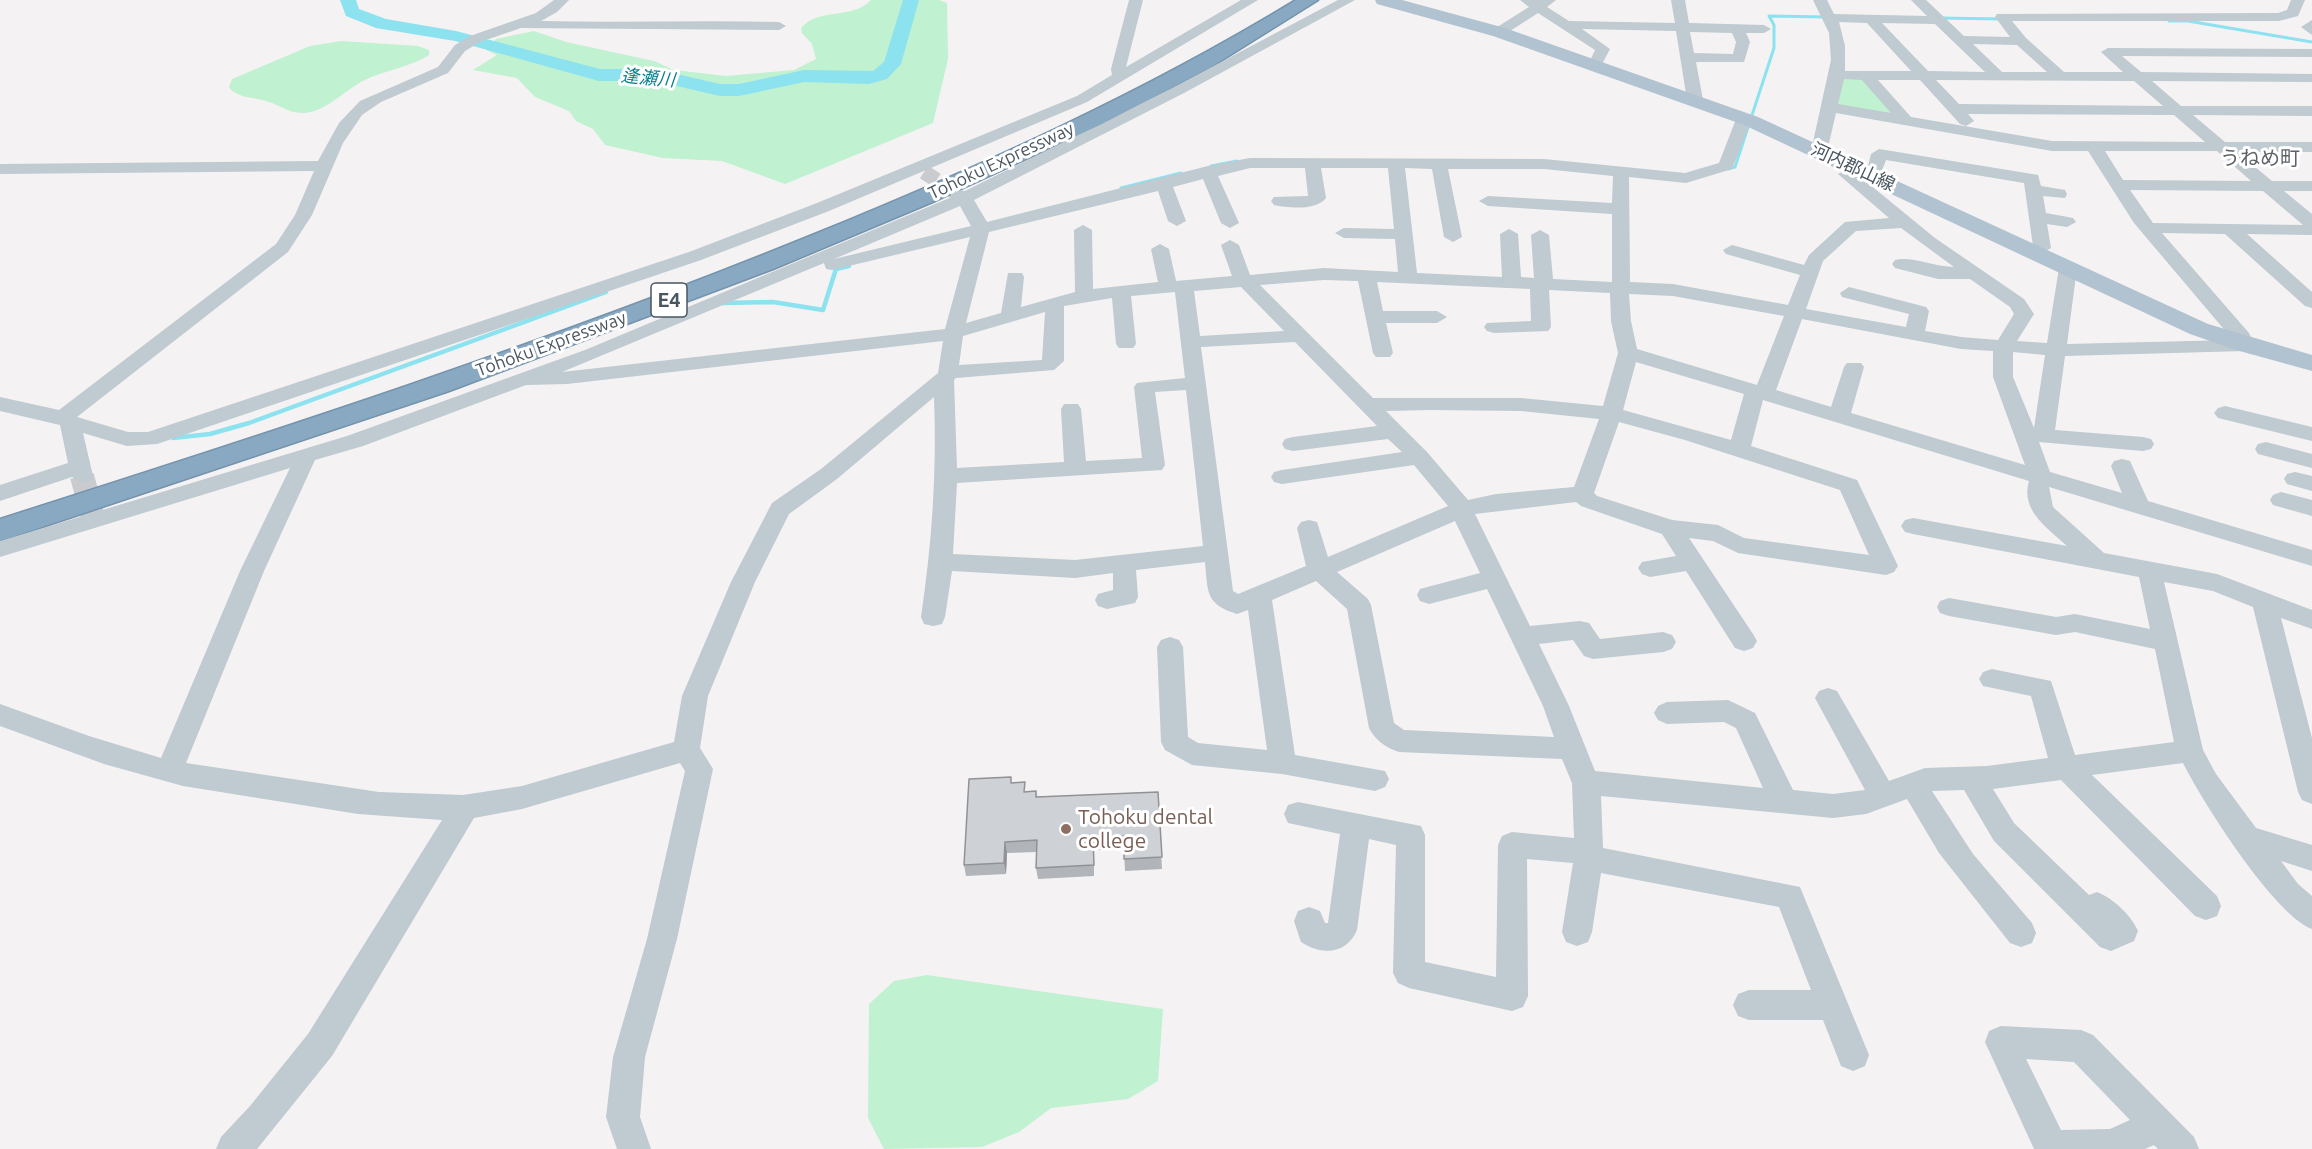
<!DOCTYPE html>
<meta charset="utf-8">
<style>
body{margin:0}
canvas{display:block;background:#f4f2f2}
</style>
<canvas width="2312" height="1149"></canvas>
<script>
const context = document.querySelector('canvas').getContext('2d');
context.lineJoin = 'round';
function fill(path, color) { context.fillStyle = color; context.fill(path, 'evenodd'); }
function trace(path, color, width, dash) { context.strokeStyle = color; context.lineWidth = width; context.lineCap = dash ? 'butt' : 'round'; context.setLineDash(dash || []); context.stroke(path); }
function write(font, color, halo, rows, align = 'center') {
  context.font = font + ' Ubuntu,"Noto Sans JP",sans-serif'; context.lineWidth = 6; context.setLineDash([]); context.textBaseline = 'middle'; context.strokeStyle = halo; context.fillStyle = color; for (const [text, x, y, turn = 0] of rows) {
    context.save(); context.translate(x, y); context.rotate((+turn || 0) * Math.PI / 180); context.textAlign = isNaN(turn) ? turn : align; if (halo) context.strokeText(text, 0, 0); context.fillText(text, 0, 0); context.restore();
  }
}
fill(new Path2D(`
 M871,0H939L947,3L948,59L933,123L785,184L722,161L663,158L605,145L593,129L576,121L569,111L535,97L517,78L473,70L497,55L486,50L496,39L534,31L566,42L654,61L674,70L726,76L794,70L816,59L812,44L802,33L801,28C819,7 853,20 871,0Z
 M341,41L418,46L429,50V55C405,70 375,71 353,87C338,97 324,111 305,113C288,114 278,103 262,100C251,97 235,97 229,87L232,79L310,46Z
 M1839,77H1860L1898,115L1834,104Z
 M927,975L1163,1009L1158,1081L1128,1099L1051,1108L1019,1132L982,1147L884,1149L868,1118L869,1004L894,981Z`), '#c0f1d0');
trace(new Path2D(`
 M1938,18L2003,19
 M2169,21H2188L2312,42
 M1211,166L1237,161
 M1728,169L1735,167L1774,48V25L1769,16L1826,17
 M1121,188L1181,173`), '#8ce2ef', 3);
trace(new Path2D(`
 M722,303L773,302L823,310L836,269L849,266
 M173,438L210,434L249,423L606,292`), '#8ce2ef', 4.5);
fill(new Path2D(`
 M340,0H356L359,9L386,19L456,31L600,69H655L720,84H739L804,70L873,71L884,62L903,0H919L901,64L887,79L869,84L804,82L739,96H720L655,81H599L455,41L376,28L346,16Z`), '#8ce2ef');
trace(new Path2D(`
 M924,172L958,194`), '#c9cbce', 15, [15, 8]);
trace(new Path2D(`
 M82,476L94,521`), '#c9cbce', 24, [24, 12]);
const highway = new Path2D(`
 M1296,0H1318L1211,67L1102,124L935,201L773,269L449,391L0,541V519C273,432 545,344 810,236C977,168 1142,94 1296,0Z`);
trace(highway, '#7493ad', 3);
fill(new Path2D(`
 M554,0H569L557,12L541,21C620,23 700,20 779,22L786,26L779,30L521,28L480,42L465,51L448,73L381,102L362,115L343,143L312,215L288,252L77,417L128,432H148L689,252L817,203L1077,96L1112,75L1111,69L1129,0H1143L1126,67L1241,0H1258L1087,102L829,211L701,260L157,444L127,446L83,433L93,476L90,481L82,483L72,477L0,501V485L68,463L60,425L0,411V397L59,410L276,244L295,215L314,171L0,174V164L318,161L339,123L360,101L438,67L455,45L470,36L536,13Z
 M1338,0H1355L1184,93L974,200L987,222L1208,166L1250,158L1544,159L1685,173L1719,163L1736,119L1744,114L1752,119L1732,169L1686,183L1629,177L1630,282L1673,284L1788,305L1800,275L1726,254L1723,250L1732,245L1804,265L1809,255L1845,222L1889,218L1838,174L1852,166H1868L1871,154L1879,149L2032,174L2038,175L2041,186L2065,190L2067,194L2065,198L2043,196L2046,213L2073,218L2076,222L2067,227L2047,224L2051,248L2035,257L2026,252L2033,246L2024,183L1886,160L1881,173L1866,178L1858,175L1935,238L2024,299L2034,314L2017,341L2047,343L2059,268L2068,262L2077,268L2067,344L2233,340L2134,223L2088,151H2052L1836,113L1829,143L1821,152H1809L1807,149L1813,142L1831,60L1829,33L1813,0H1827L1834,14L1927,16L1911,0H1926L1964,36L2010,37L1995,17L1997,14L2278,13L2287,10L2291,0H2305L2298,16L2279,21H2012L2026,38L2064,72H2123L2101,52L2108,48L2312,49V57L2122,56L2141,72L2312,74V82L2152,81L2181,106H2312V116L2193,115L2225,142H2312V152H2237L2272,181H2312V191H2284L2312,214V235L2247,234L2312,292V308L2305,306L2225,234L2162,233L2249,333L2255,345L2252,349L2245,351L2065,356L2055,430L2143,437L2151,439L2154,444L2151,449L2143,451L2039,442L2050,472L2122,493L2111,466L2114,461L2122,459L2130,461L2148,501L2312,550V566L2049,487L2053,507L2104,553L2217,574L2312,610V629L2281,618L2312,738V804L2302,800L2298,792L2253,607L2213,591L2164,582L2203,750L2216,774L2256,828L2312,845V871L2281,861L2298,884L2312,896V929C2274,915 2202,801 2183,763L2092,775L2217,896L2221,906L2217,916L2206,920L2195,916L2061,780L1993,789L2014,823L2089,895L2097,892C2114,899 2131,915 2138,931L2134,941L2111,951L2100,947L1994,841L1964,790L1932,791L1973,854L2032,923L2036,933L2032,943L2021,947L2010,943L1939,853L1907,799L1866,814L1833,818L1601,796L1603,848L1800,887L1869,1055L1865,1066L1853,1071L1841,1066L1823,1020H1749L1738,1016L1733,1005L1738,994L1749,990H1811L1779,907L1601,873L1592,932L1588,942L1577,946L1566,942L1562,932L1573,863L1527,859L1528,996L1523,1007L1512,1011L1409,988L1398,983L1393,973L1396,845L1369,839L1357,930C1347,954 1322,956 1301,942L1294,921L1298,911L1309,907L1320,911L1325,923H1328L1340,834L1288,823L1284,814L1288,805L1298,802L1421,826L1425,835V962L1496,977L1498,845L1502,836L1512,832L1574,838L1572,783L1562,759L1399,752C1386,748 1375,740 1369,728L1347,609L1316,581L1272,600L1295,755L1385,771L1389,779L1385,787L1375,791L1282,774L1192,765L1165,750L1161,742L1157,647L1161,640L1170,637L1179,640L1183,647L1188,737L1198,743L1267,750L1248,610L1237,614C1205,604 1208,592 1205,562L1136,570L1138,597L1135,603L1107,609L1098,606L1095,600L1098,594L1113,590V573L1075,578L952,571L945,617L942,624L933,626L924,624L921,617C932,543 937,471 934,397L837,479L789,514L755,582L708,696L700,748L713,769L677,939L645,1057L640,1117L651,1149H617L606,1117L613,1057L647,939L685,771L680,763L522,809L474,818L332,1056L257,1149H216L221,1137L250,1106L308,1034L442,820L358,814L183,786L104,764L0,726V704L89,736L161,758L240,571L290,468L0,557V541L347,436L585,350L952,197L950,194L952,190L965,191L1174,87ZM1839,22L1867,23L1911,71H1845V46ZM1882,23L1935,24L1985,72L1928,71ZM1973,44L2017,45L2047,72H2002ZM1844,79L1862,80L1891,113L1838,104ZM1878,80H1920L1960,124L1966,126L1974,121L1968,114L2174,115L2205,142L2052,141L1911,117ZM1936,80L2134,81L2163,106L1959,104ZM2105,151H2217L2251,181L2123,180ZM1250,168H1305L1308,196L1274,197L1271,201L1274,205C1288,208 1316,211 1326,198L1321,168H1388L1394,229L1344,228L1335,233L1344,238L1395,239L1398,272L1324,268L1250,275L1239,245L1230,240L1221,245L1232,276L1176,281L1169,249L1160,244L1151,249L1158,282L1093,289L1092,230L1083,225L1074,230L1075,292L1021,307L1024,277L1022,273H1008L1001,313L966,323L989,232L1158,191L1168,221L1177,226L1186,221L1173,187L1203,179L1221,223L1230,228L1239,223L1218,176ZM1405,168L1432,169L1444,237L1453,242L1462,237L1448,169H1544L1613,176L1612,203L1488,196L1479,201L1488,206L1612,214V282L1553,279L1549,235L1540,230L1531,235L1534,278L1521,277L1518,234L1509,229L1500,234L1502,277L1417,273ZM2130,190L2263,191L2303,225L2153,223ZM960,206L971,226L834,259ZM1901,228L1954,267C1935,267 1912,256 1895,260L1892,264L1895,268L1938,279H1970L2010,307L2014,314L1998,340L1961,337L1925,331L1929,311L1926,307L1849,287L1840,293L1842,297L1909,314L1906,327L1806,309L1823,261L1856,231ZM970,237L945,329L562,372L824,263L826,269L832,270ZM1324,280L1358,281L1373,353L1376,357H1390L1393,353L1386,323H1437L1447,317L1437,311H1383L1377,282L1530,289L1531,321L1487,323L1484,327L1487,331L1494,333L1548,331L1551,327L1549,290L1610,293L1611,321L1618,353L1603,406L1521,398H1373L1260,285ZM1241,287L1284,331L1200,336L1194,291ZM1175,292L1185,378L1137,383L1134,387L1142,458L1086,461L1081,409L1078,404H1064L1061,409L1064,462L957,468L954,380L956,378L1054,370L1064,361V306L1112,298L1116,344L1119,348H1133L1136,344L1131,296ZM1629,294L1673,296L1784,316L1757,385L1637,349L1631,321ZM1045,312L1042,360L959,365L963,336ZM1802,319L1961,349L1993,351V377L2025,465L1851,413L1864,367L1861,363H1847L1844,367L1831,407L1776,390ZM943,341L938,373L821,469L772,503L731,582L682,696L674,742L522,786L463,795L379,792L186,763L264,571L315,460L363,446L526,385L567,384ZM1295,342L1377,426L1293,437L1285,439L1282,444L1285,449L1293,451L1388,439L1402,452L1282,470L1274,472L1271,477L1274,482L1282,484L1414,465L1448,506L1328,557L1317,522L1309,520L1301,522L1297,528L1306,566L1238,594L1233,591L1201,347ZM2013,352L2045,355L2034,428L2013,377ZM1636,362L1744,394L1731,440L1623,410ZM1186,390L1203,546L1075,560L953,554L957,483L1162,470L1165,465L1155,392ZM1763,400L2029,481C2020,511 2048,528 2067,546L1913,518L1905,520L1901,526L1905,532L1913,534L2139,577L2150,629L2075,614L2056,617L1949,598L1940,601L1937,607L1940,613L1949,616L2056,635L2075,632L2155,649L2174,742L2075,755L2051,681L1992,669L1983,672L1979,679L1983,686L2031,696L2048,758L1987,766L1925,768L1889,781L1837,691L1828,688L1819,691L1815,698L1865,790L1833,794L1793,790L1755,713L1728,700L1667,702L1658,706L1654,713L1658,720L1667,724L1724,722L1736,728L1763,788L1595,771L1569,706L1539,644L1573,640L1584,656L1593,659L1663,652L1672,649L1676,642L1672,635L1663,632L1600,639L1589,623L1580,621L1530,626L1475,514L1576,502L1581,506L1662,534L1676,556L1642,562L1638,568L1642,574L1650,577L1686,571L1735,648L1744,651L1753,648L1757,641L1753,634L1689,538L1713,541L1738,553L1886,575L1894,572L1898,566L1857,480L1751,446ZM1430,410L1521,411L1599,419L1574,487L1496,494L1468,500L1427,452L1386,411ZM1619,422L1685,440L1840,490L1869,555L1744,538L1718,525L1672,520L1597,496L1594,493ZM1455,521L1480,573L1420,589L1417,595L1420,601L1429,604L1487,589L1543,706L1554,737L1404,730L1394,723L1371,605L1368,599L1337,572Z
 M1520,0H1556L1547,7L1569,21L1675,23L1671,0H1685L1689,23L1764,25L1771,29L1764,33H1746L1750,42L1744,62H1696L1703,100L1695,105L1687,100L1676,31L1582,29L1610,49L1600,68L1595,69L1588,65L1595,50L1538,13L1504,35H1494V29L1529,7ZM1690,32L1732,33L1736,42L1733,54L1694,53Z
 M2312,20V35L2301,27Z
 M2225,406L2312,427V441L2218,418L2214,413L2218,408Z
 M2266,442L2312,454V468L2258,454L2255,449L2258,444Z
 M2295,472L2312,476V491L2287,484L2284,479L2287,474Z
 M2281,492L2312,500V516L2273,505L2270,500L2273,495Z
 M2001,1026L2081,1030L2093,1035L2194,1137L2199,1149H2158L2154,1145L2145,1149H2034L1985,1042L1989,1031ZM2026,1059L2074,1062L2130,1120L2110,1129L2061,1130Z`), '#bfcad1');
fill(new Path2D(`
 M1375,0H1402L1505,28L1758,117L2208,324L2312,355V371L2236,350L2190,334L1744,125L1493,36L1377,4Z`), '#b1c3d0');
fill(highway, '#89a8c1');
fill(new Path2D(`
 M1012,783L1026,792L1036,791L1037,797L1158,792L1162,869L1125,871L1124,848L1094,850V876L1038,879L1036,868L1037,852L1007,853L1006,874L966,876L964,865Z`), '#b1b4b8');
fill(new Path2D(`
 M1005,842L1007,853L1006,874L1004,863Z`), '#909296');
const building = new Path2D(`
 M1011,777V783L1025,782L1024,792L1036,791V797L1158,792L1162,857L1124,859V836L1093,838L1094,865L1036,868L1037,840L1005,842L1004,863L964,865L969,779Z`);
fill(building, '#ced1d6');
trace(building, '#909296', 1.5);
for (const [x, y, r, color] of [
 [1066,829,6,"#8d6e63"]
]) { const dot = new Path2D(); dot.arc(x, y, r, 0, 2 * Math.PI); context.fillStyle = color; context.fill(dot); trace(dot, '#fff', 2); }
write('italic 18px', '#0b7f93', '#fff', [
 ["逢瀬川",648,78,5]
]);
write('18px', '#495660', '#fff', [
 ["Tohoku Expressway",1001,161,-25],
 ["河内郡山線",1853,167,25],
 ["Tohoku Expressway",551,344,-20]
]);
write('20px', '#5e6267', '#fff', [
 ["うねめ町",2260,158]
]);
for (const [x, y, w] of [
 [669,300,36]
]) { const box = new Path2D(); box.roundRect(x - w / 2, y - 17, w, 34, 4.5); context.fillStyle = '#fff'; context.fill(box); trace(box, '#495660', 1.5); }
write('bold 20px', '#495660', null, [
 ["E4",669,300]
]);
write('21px', '#785e54', '#fff', [
 ["Tohoku dental",1078,817],
 ["college",1078,841]
], 'left');
</script>
